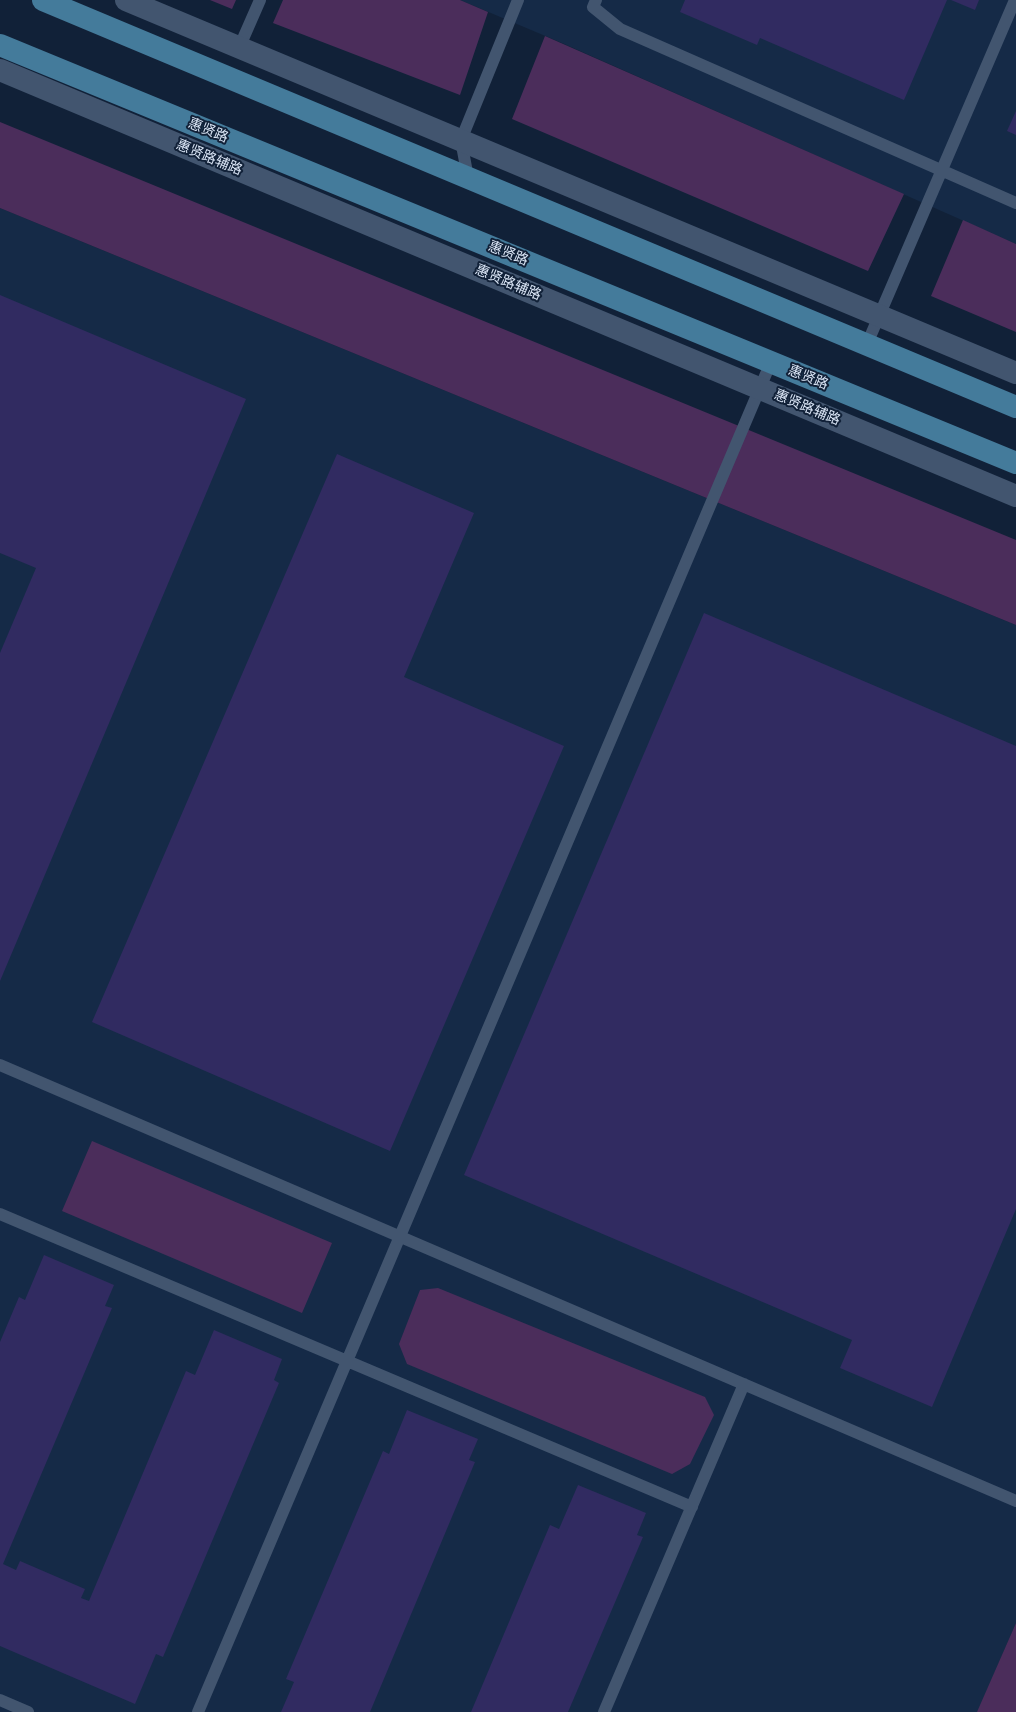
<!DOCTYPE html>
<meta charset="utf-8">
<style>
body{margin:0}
canvas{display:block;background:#112138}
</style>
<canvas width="1016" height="1712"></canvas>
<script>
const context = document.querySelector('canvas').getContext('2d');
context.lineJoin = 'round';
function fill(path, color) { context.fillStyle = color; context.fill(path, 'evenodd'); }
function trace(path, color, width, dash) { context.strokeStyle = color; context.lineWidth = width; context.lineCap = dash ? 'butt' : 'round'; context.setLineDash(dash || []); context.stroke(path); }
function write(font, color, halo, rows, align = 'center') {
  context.font = font + ' Signika,"Noto Sans SC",sans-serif'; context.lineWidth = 4; context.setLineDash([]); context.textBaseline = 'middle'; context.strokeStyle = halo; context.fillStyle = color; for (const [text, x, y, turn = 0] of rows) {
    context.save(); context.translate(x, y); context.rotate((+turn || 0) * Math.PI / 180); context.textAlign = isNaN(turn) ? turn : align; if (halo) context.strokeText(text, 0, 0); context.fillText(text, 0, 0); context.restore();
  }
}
fill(new Path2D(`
 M460,0H1016V244L562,43Z
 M0,208L1016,625V1623L978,1712H0Z`), '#152a47');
fill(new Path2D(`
 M210,0H236L232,9Z
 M283,0H460L488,12L460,95L273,23Z
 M545,36L904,194L868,271L512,119Z
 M0,122L1016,540V625L0,208Z
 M963,220L1016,244V332L931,296Z
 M92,1141L332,1243L302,1313L62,1211Z
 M438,1288L705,1397L714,1415L690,1464L672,1474L407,1364L399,1344L420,1290Z
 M1016,1623V1712H977Z`), '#4b2d5b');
fill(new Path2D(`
 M685,0H947L904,100L760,38L757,45L680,12Z
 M951,0H979L975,10Z
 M1016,111V135L1007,131Z
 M0,295L246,399L0,981V653L36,568L0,553Z
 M337,454L474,513L404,677L564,746L390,1151L92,1022Z
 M704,613L1016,746V1209L932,1407L840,1368L852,1340L464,1175Z
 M44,1255L114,1285L105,1306L112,1308L3,1564L16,1570L20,1561L85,1589L81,1598L89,1601L186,1371L195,1375L214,1330L282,1359L274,1380L279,1383L163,1657L156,1654L135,1704L0,1646V1342L19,1297L25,1300Z
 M407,1410L478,1439L469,1460L475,1462L370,1712H281L294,1682L286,1679L383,1451L389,1454Z
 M578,1485L646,1513L637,1535L643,1537L568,1712H471L550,1525L559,1529Z`), '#312b61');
trace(new Path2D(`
 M596,0L593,7L620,29L1016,203
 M239,48L260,0
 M468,178L461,140L518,0
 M867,344L1015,0
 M0,1065L1016,1501
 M0,1214L692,1507
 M0,1700L28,1712
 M198,1712L771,362
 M604,1712L744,1384`), '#42556f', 12);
trace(new Path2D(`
 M126,0L1016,373
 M0,70L1016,496`), '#42556f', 22);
trace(new Path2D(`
 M43,0L1016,407
 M0,45L1016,463`), '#447b9b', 22);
write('14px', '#dce7f7', '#112138', [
 ["惠贤路",208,131,22],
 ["惠贤路辅路",209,158,23],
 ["惠贤路",508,254,22],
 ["惠贤路辅路",508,283,23],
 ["惠贤路",808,378,22],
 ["惠贤路辅路",807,408,23]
]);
</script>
